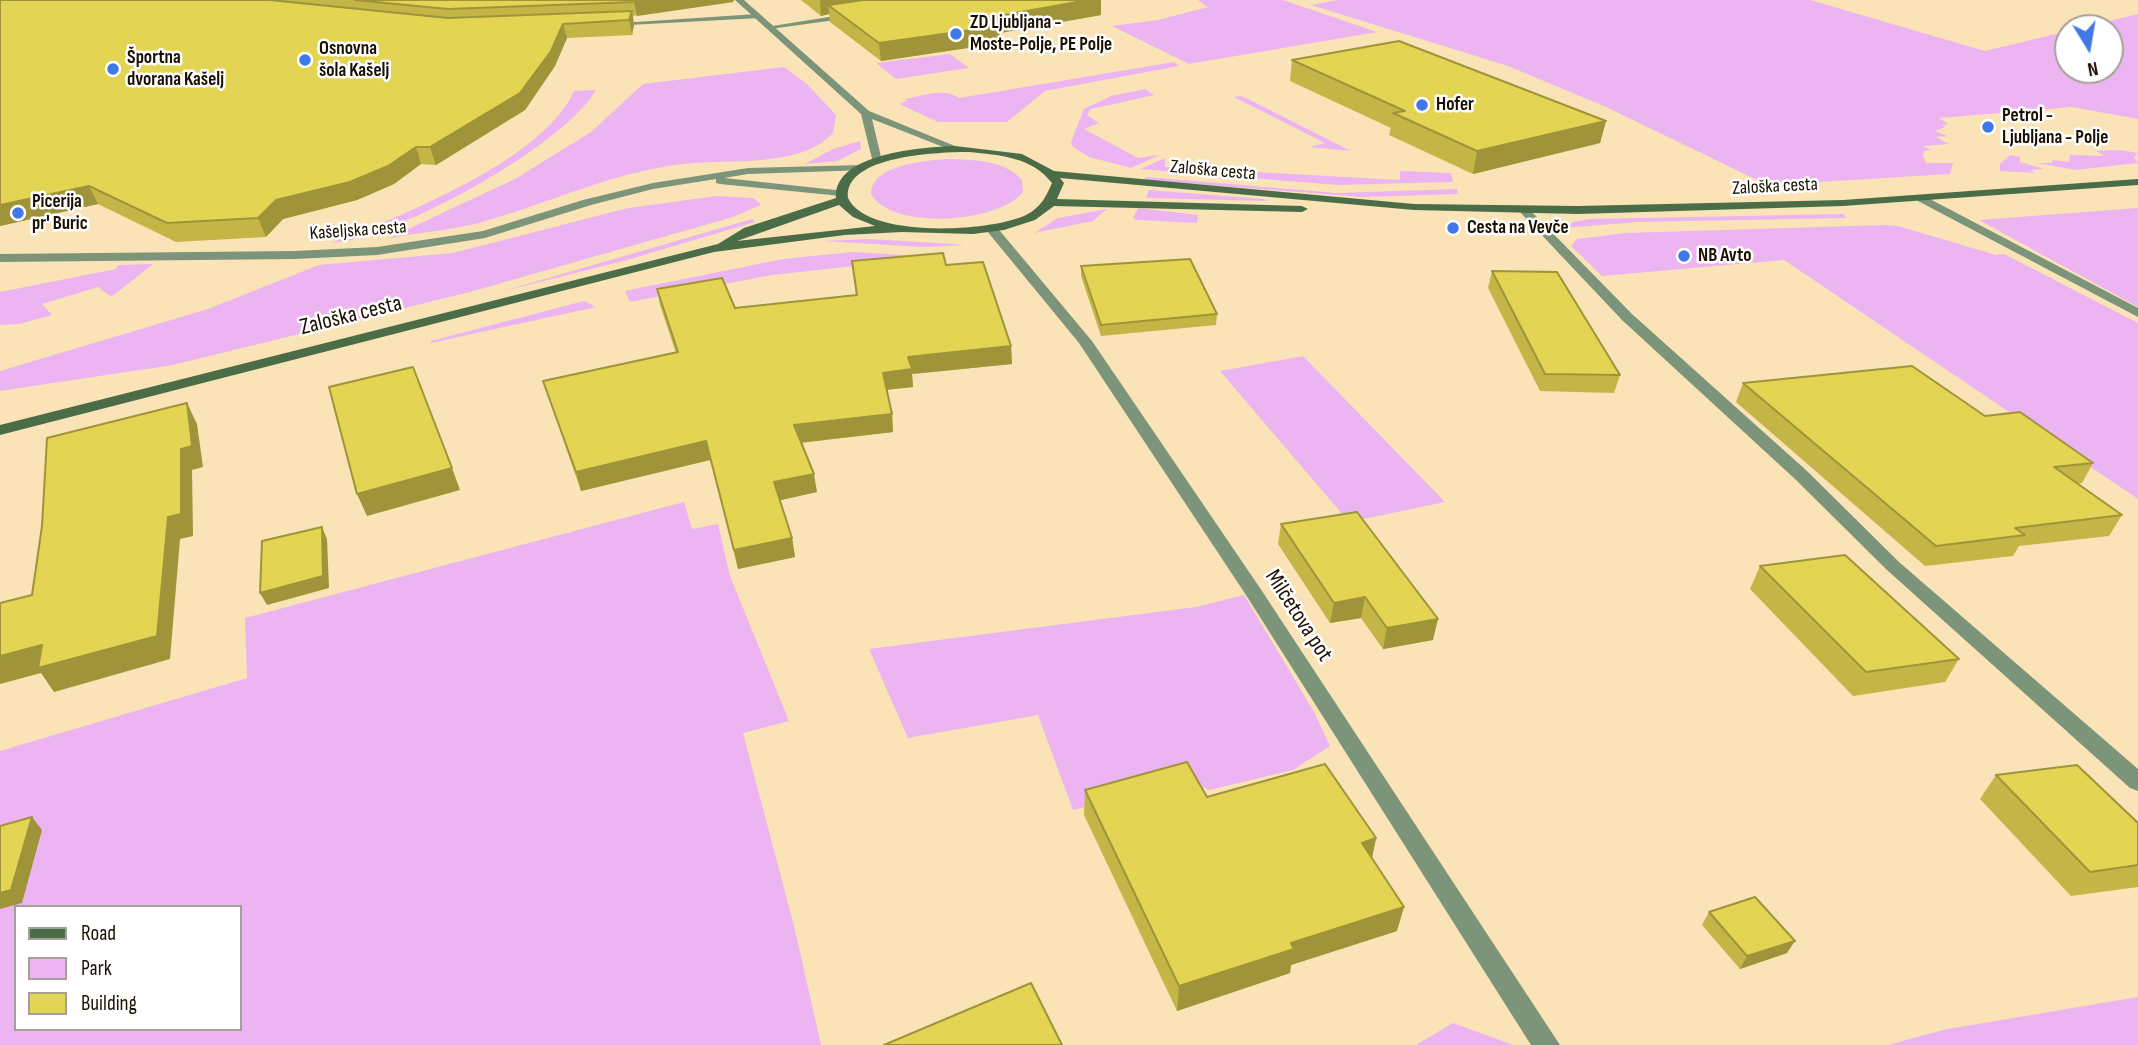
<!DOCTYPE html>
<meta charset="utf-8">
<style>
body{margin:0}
#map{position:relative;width:2138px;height:1045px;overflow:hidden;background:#fae3b6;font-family:"Sofia Sans Condensed",sans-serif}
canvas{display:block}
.legend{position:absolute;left:14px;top:905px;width:228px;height:126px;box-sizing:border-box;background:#fff;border:2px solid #a49f99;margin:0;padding:9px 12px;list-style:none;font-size:21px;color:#1b1000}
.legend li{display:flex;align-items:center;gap:14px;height:35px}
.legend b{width:35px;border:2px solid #a49f99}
.north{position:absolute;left:2054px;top:14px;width:70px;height:70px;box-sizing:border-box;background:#fff;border:2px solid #a49f99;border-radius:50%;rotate:169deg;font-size:19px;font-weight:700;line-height:28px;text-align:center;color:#1b1000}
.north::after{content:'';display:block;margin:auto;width:24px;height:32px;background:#4178e8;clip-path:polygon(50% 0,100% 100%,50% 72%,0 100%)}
</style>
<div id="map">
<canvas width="2138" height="1045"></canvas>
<ul class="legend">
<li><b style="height:9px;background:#4a6d47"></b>Road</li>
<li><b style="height:19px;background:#ecb5f2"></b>Park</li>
<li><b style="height:19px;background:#e3d453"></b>Building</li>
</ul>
<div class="north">N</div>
</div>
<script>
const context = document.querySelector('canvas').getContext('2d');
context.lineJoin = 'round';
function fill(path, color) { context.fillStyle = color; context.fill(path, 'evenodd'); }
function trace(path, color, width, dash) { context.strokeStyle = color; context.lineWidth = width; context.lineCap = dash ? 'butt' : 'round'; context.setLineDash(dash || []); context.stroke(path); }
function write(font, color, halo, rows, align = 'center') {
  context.font = font + ' "Sofia Sans Condensed",sans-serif'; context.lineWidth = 5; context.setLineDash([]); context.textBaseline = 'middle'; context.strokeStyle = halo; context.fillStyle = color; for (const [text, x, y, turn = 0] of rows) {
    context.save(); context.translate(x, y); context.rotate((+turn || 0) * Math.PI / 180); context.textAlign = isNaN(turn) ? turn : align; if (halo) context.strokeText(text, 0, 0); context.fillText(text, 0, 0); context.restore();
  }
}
fill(new Path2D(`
 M1198,0H1283L1377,32L1189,64L1112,26L1158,20L1208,7Z
 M1338,0H1810L1985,51L2068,31V70H2110V28H2080L2138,14V119L2072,107L1939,118L1948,124L1942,125L1945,127L1935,131L1947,136L1936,137L1949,144L1923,146L1931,150L1924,151L1923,156L1926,163H1953L1950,174L1803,183L1755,179L1606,107L1508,66L1311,5Z
 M950,54L969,68L896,79L876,63Z
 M1174,62L1179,66L1045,91L1007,122H938L899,104L907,101L905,99C922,96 944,87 959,98Z
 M784,67L807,84L836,115L833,133C803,166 736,160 695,163C622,168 558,200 489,220C457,230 422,232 389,238L515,179L591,132L643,84Z
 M1145,89L1154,95L1091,109L1087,115L1099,123L1084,129L1138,158L1160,155L1131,168L1089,157L1073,147L1071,142L1084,109L1111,96Z
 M596,90C564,146 395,239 331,243C398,218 545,159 574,91Z
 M1241,96L1248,99L1351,151L1310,147L1325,143L1234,97Z
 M860,141L861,149L837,161L805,164L833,149Z
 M2120,150L2138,153L2134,157L2138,163L2075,170L2037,163H2052L2053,160L2069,162L2070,155L2105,156L2096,151Z
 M2010,155L2020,157V162L2044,169L2030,170L2036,173L2000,171V164Z
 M1165,158V167L1400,180V172L1403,171L1447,173H1451L1453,182L1337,185L1140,169Z
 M950,159C974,160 1005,160 1022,180L1023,192C999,223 892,231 871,194C871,164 929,160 950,159Z
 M1146,177L1337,193L1457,189L1458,194L1363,197L1144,180Z
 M1149,190L1263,199L1268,201L1146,198Z
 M717,196L754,198L761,205L733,217L470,292L173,365L0,391V371L208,309L319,265L453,253L628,208Z
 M1138,208L1198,215L1197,223L1137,220L1133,218Z
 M2138,208V307L1979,220Z
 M1107,209L1093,221L1034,233L1058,218Z
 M1843,214L1846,218L1638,222L1564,228L1573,222L1590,219Z
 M752,219L755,222L627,260L500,292Z
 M1884,225L1898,226L1996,255L2004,254L2138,323V499L1784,260L1602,276L1571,246L1577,239L1626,233Z
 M869,239L952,244L965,245L924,247L823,241Z
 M853,252L936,257L772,275L630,302L625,291L783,259Z
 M153,264L114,295L110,296L98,287L42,304L52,315L19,324L0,325V292L116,269L118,265Z
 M584,301L596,307L431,343V341Z
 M1303,356L1445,502L1349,522L1220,371Z
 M684,502L692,529L718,524L730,576L789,721L743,733L794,926L821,1045H0V751L247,678L245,618ZM16,907H240V1029H16Z
 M1244,595L1314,712L1330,746L1293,770L1209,790L1189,780L1073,810L1038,715L908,738L869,649L1196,607Z
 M2138,997V1045H1888L1947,1029Z
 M1453,1023L1513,1045H1416Z`), '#ecb5f2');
fill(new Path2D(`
 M854,13L857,17L770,29L766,27Z
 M757,14L760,18L610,26L606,24Z
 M1918,197H1926L2138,308V317L1918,201Z
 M1520,208H1528L1632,314L1807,471L1899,562L2138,769V791L2130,788L1887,570L1795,479L1622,320L1520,212Z
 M987,225H995L1092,341L1260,588L1560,1045H1531L1246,595L1079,343L987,231Z`), '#7c947a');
fill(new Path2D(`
 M735,0H744L869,111L960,148L951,150L872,119L882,161L873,163L861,114Z
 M862,165L866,166V170L748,174L724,178L845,191L847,193L841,196L720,184L716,183V179L653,189L591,205L485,238L377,255L295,259L0,262V254L295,251L377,247L483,231L583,200L653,183L748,168Z`), '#7c947a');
fill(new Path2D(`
 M955,146L1022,154L1054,171L1414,204L1578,206L1843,200L2138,179V185L1843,206L1578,214L1414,210L1060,178L1064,183L1057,199L1302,206L1308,209L1302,212L1054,206L1035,220L1004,230L973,234L902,232L845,235L714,252L0,435V425L718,244L744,228L836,198C833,153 924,147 955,146ZM969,152C1000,155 1032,157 1052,183C1046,197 1040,208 1026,215C991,232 867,239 848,198C843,155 941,152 969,152ZM839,205L853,217L875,226L737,241Z`), '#4a6d47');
fill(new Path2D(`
 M0,0H734L733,2L633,16L634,25L632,35L567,38L555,66L525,110L436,165L421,164L394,184L357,200L283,219L266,237L176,242L98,204L0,226Z
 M801,0H1101V15L1000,33L1001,43L881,61L830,22L829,14L821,16Z
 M1292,60L1606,121L1600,143L1473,174L1389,135L1391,128L1290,81Z
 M852,261L946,265L1011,346L1012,364L912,374L913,387L886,390L892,414L893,432L801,443L817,492L780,500L792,538L795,557L738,569L710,460L581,491L549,399L543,381L676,353L660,305L657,289L735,308L856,295Z
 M1081,266L1217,314L1216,325L1101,336L1081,276Z
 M1492,271L1620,375L1614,393L1540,391L1488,288Z
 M1743,383L1985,416L2093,463L2082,483L2077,484L2122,515L2109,536L2019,546L2013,556L1925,566L1736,402Z
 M1281,524L1433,640L1383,649L1361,618L1330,623L1278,544Z
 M1760,566L1959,659L1945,682L1853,696L1750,589Z
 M1996,775L2138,823V887L2071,896L1980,799Z
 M1085,790L1207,797L1376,838L1372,858L1397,931L1291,965L1290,973L1177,1011L1084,815Z
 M1709,912L1787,953L1740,969L1702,925Z`), '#c3b647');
fill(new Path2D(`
 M649,0H734L733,2L637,16L634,2Z
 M820,0H920L828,5L829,14L821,16Z
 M1088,0H1101V15L1000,33L1001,43L881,61L879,43L987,18Z
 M632,11L634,25L632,35L629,20Z
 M563,24L567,38L555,66L525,110L436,165L430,147Z
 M1606,121L1600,143L1473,174L1477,151Z
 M416,147L421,164L394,184L357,200L283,219L266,237L258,218L276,200Z
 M89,186L98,204L0,226V205Z
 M1011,346L1012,364L912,374L913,387L884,390L883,373L908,357Z
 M187,403L197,424L203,467L192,470L193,536L180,539L170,659L54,692L41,673L0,684V656L168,517Z
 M892,414L893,432L797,443L794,425Z
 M706,441L710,460L581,491L576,472Z
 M452,468L460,490L367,516L357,494Z
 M814,474L817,492L777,501L774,482Z
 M322,527L327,539L329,588L267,605L260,593Z
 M792,538L795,557L738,569L734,550Z
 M1365,597L1361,618L1330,623L1334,603Z
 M1438,619L1433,640L1383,649L1387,628Z
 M32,817L42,830L22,903L0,909V893Z
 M1376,838L1371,863L1362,843Z
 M1404,907L1397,931L1291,965L1290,973L1177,1011L1179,986L1291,943Z
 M1795,941L1787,953L1740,969L1747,956Z`), '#9f943a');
const building = new Path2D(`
 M0,0H270L448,18L632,11L629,20L563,24L551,51L520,93L430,147H416L388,166L350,182L276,200L258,218L167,223L89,186L0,205Z
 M355,0H649L634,2L448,9Z
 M864,0H1088L987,18L1000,26L879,43L828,5Z
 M1399,41L1606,121L1477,151L1393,113L1405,111L1292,60Z
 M943,253L946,265L983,262L1011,346L908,357L912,369L883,373L892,414L794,425L814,474L774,482L792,538L734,550L706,441L576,472L543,381L678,352L657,289L722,278L735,308L857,295L852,261Z
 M1190,259L1217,314L1101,325L1081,266Z
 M1492,271L1557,272L1620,375L1545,374Z
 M1912,366L1985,416L2020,412L2093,463L2054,467L2122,515L2015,528L2025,535L1936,546L1743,383Z
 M413,367L452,468L357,494L329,387Z
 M187,403L192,446L181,449V514L168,517L157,636L38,668L42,645L0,656V603L32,595L42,526L47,438Z
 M1357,512L1438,619L1387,628L1365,597L1334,603L1281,524Z
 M322,527L323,576L260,593L262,541Z
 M1845,555L1959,659L1866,672L1760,566Z
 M1187,762L1207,797L1325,764L1376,838L1362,843L1404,907L1291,943L1294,949L1179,986L1085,790Z
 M2077,765L2138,823V865L2090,872L1996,775Z
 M32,817L11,890L0,893V826Z
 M1755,897L1795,941L1747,956L1709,912Z
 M1031,983L1062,1045H884Z`);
fill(building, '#e3d453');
trace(building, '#9f943a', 2);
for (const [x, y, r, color] of [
 [956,34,7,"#4178e8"],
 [305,60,7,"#4178e8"],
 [113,69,7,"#4178e8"],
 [1422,105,7,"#4178e8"],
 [1988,127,7,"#4178e8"],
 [18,213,7,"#4178e8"],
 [1453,228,7,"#4178e8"],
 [1684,256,7,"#4178e8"]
]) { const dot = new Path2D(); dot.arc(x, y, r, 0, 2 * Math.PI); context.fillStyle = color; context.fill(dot); trace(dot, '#fff', 2.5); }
write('bold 19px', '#1b1000', '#fff', [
 ["ZD Ljubljana -",970,23],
 ["Moste-Polje, PE Polje",970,45],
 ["Osnovna",319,49],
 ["šola Kašelj",319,71],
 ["Športna",127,58],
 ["dvorana Kašelj",127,80],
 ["Hofer",1436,105],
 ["Petrol -",2002,116],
 ["Ljubljana - Polje",2002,138],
 ["Picerija",32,202],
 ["pr' Buric",32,224],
 ["Cesta na Vevče",1467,228],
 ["NB Avto",1698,256]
], 'left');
write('19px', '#1b1000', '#fff', [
 ["Zaloška cesta",1213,171,5],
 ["Zaloška cesta",1775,187,-3],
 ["Kašeljska cesta",358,231,-4]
]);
write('23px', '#1b1000', '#fff', [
 ["Zaloška cesta",351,316,-14],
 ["Milčetova pot",1298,616,57]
]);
</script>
